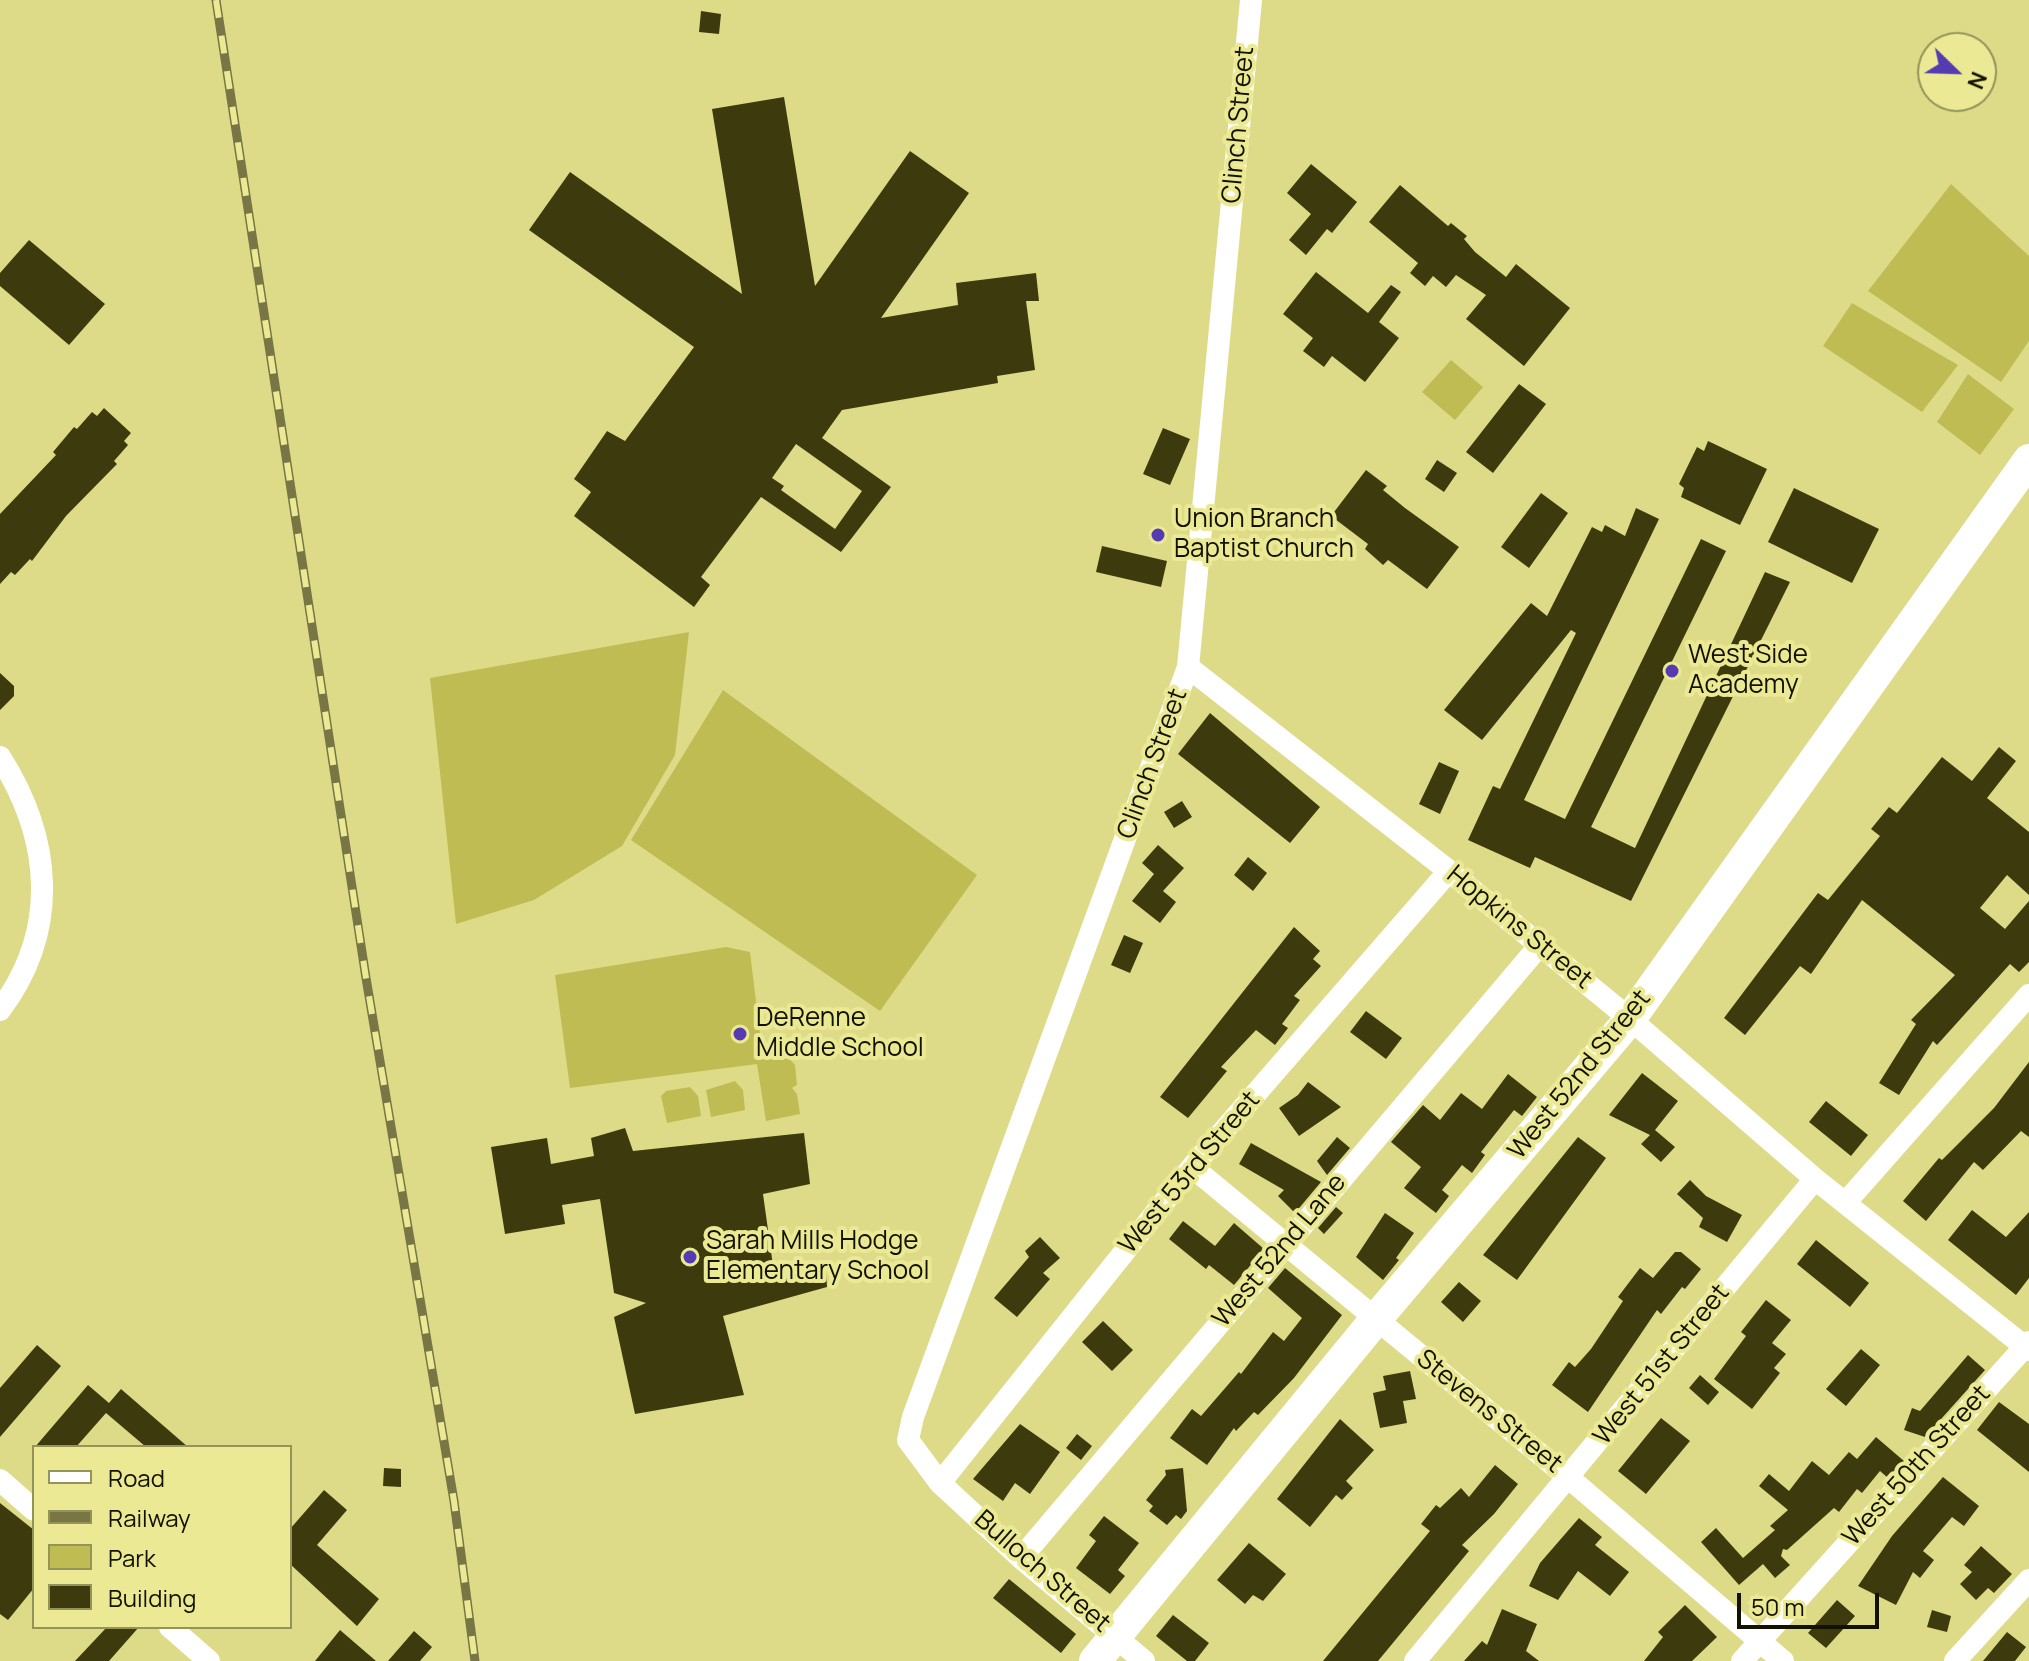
<!DOCTYPE html>
<style>
body{margin:0}
#map{position:relative;width:2029px;height:1661px;overflow:hidden;background:#dedb88;font-family:Manrope,sans-serif}
canvas{display:block}
.legend{position:absolute;left:32px;top:1445px;width:260px;height:184px;box-sizing:border-box;background:#ece994;border:2px solid #959359;margin:0;padding:10px 14px;list-style:none;font-size:24px;color:#131100}
.legend li{display:flex;align-items:center;gap:16px;height:40px}
.legend b{width:40px;border:2px solid #959359}
.north{position:absolute;left:1917px;top:32px;width:80px;height:80px;box-sizing:border-box;background:#ece994;border:2px solid #959359;border-radius:50%;rotate:113deg;font-size:22px;font-weight:700;line-height:32px;text-align:center;color:#131100}
.north::after{content:'';display:block;margin:auto;width:28px;height:36px;background:#543bb2;clip-path:polygon(50% 0,100% 100%,50% 72%,0 100%)}
.scale{position:absolute;left:1737px;top:1593px;width:142px;height:36px;box-sizing:border-box;border:4px solid #131100;border-top:0;padding-left:10px;font-size:24px;line-height:28px;white-space:nowrap;color:#131100;-webkit-text-stroke:6px #ece994;paint-order:stroke}
</style>
<div id="map">
<canvas width="2029" height="1661"></canvas>
<ul class="legend">
<li><b style="height:10px;background:#fff"></b>Road</li>
<li><b style="height:10px;background:#787644"></b>Railway</li>
<li><b style="height:22px;background:#c0bc54"></b>Park</li>
<li><b style="height:22px;background:#3d3b0e"></b>Building</li>
</ul>
<div class="north">N</div>
<div class="scale">50 m</div>
</div>
<script>
const context = document.querySelector('canvas').getContext('2d');
context.lineJoin = 'round';
function fill(path, color) { context.fillStyle = color; context.fill(path, 'evenodd'); }
function trace(path, color, width, dash) { context.strokeStyle = color; context.lineWidth = width; context.lineCap = dash ? 'butt' : 'round'; context.setLineDash(dash || []); context.stroke(path); }
function write(font, color, halo, rows, align = 'center') {
  context.font = font + ' Manrope,sans-serif'; context.lineWidth = 8; context.setLineDash([]); context.textBaseline = 'middle'; context.strokeStyle = halo; context.fillStyle = color; for (const [text, x, y, turn = 0] of rows) {
    context.save(); context.translate(x, y); context.rotate((+turn || 0) * Math.PI / 180); context.textAlign = isNaN(turn) ? turn : align; if (halo) context.strokeText(text, 0, 0); context.fillText(text, 0, 0); context.restore();
  }
}
fill(new Path2D(`
 M1951,184L2029,256V341L2001,382L1868,291Z
 M1852,303L1958,365L1922,412L1823,346Z
 M1451,360L1483,387L1455,420L1422,392Z
 M1968,374L2014,409L1980,455L1937,422Z
 M689,632L675,755L622,846L534,900L456,924L430,678Z
 M723,690L977,875L880,1011L631,840Z
 M726,947L750,952L763,1059L787,1056L795,1065L797,1085L792,1088L797,1094L800,1114L766,1121L757,1064L570,1088L555,975Z
 M735,1081L743,1090L745,1110L711,1117L706,1090Z
 M690,1087L698,1096L701,1116L667,1123L661,1096L666,1091Z`), '#c0bc54');
fill(new Path2D(`
 M701,11L721,14L719,34L699,32Z
 M784,97L815,286L910,151L969,193L881,318L958,305L956,283L1036,273L1039,301H1026L1035,370L997,376L998,383L842,410L822,438L891,487L841,552L761,497L701,577L710,585L694,607L574,516L591,492L574,479L607,431L625,441L694,347L529,230L570,172L742,294L712,109ZM796,444L862,491L835,529L781,490L784,486L772,478Z
 M1311,164L1357,202L1332,233L1327,229L1306,255L1289,240L1311,214L1287,193Z
 M1400,185L1448,226L1451,223L1467,236L1464,239L1475,252L1506,277L1516,264L1570,308L1524,366L1466,319L1486,295L1456,275L1446,287L1433,276L1425,286L1410,273L1418,263L1369,222Z
 M29,240L105,304L69,345L0,286V273Z
 M1316,272L1368,313L1391,285L1401,292L1379,322L1399,338L1365,382L1332,356L1324,367L1303,351L1313,338L1283,314Z
 M1519,384L1546,404L1493,473L1466,452Z
 M104,408L131,433L124,441L128,445L114,461L117,464L66,516L32,561L30,559L15,575L11,572L0,584V514L56,455L53,452L74,427L77,429L92,412L97,416Z
 M1163,428L1190,439L1170,485L1143,474Z
 M1708,441L1767,469L1740,525L1681,497L1684,488L1679,484L1697,447L1704,451Z
 M1437,460L1457,473L1444,492L1425,479Z
 M1366,470L1387,486L1383,490L1405,508L1459,547L1427,589L1388,560L1383,565L1365,549L1368,544L1331,516Z
 M1794,488L1879,529L1852,583L1768,542Z
 M1541,493L1568,513L1529,568L1501,547Z
 M1636,508L1659,519L1524,800L1565,819L1701,539L1726,551L1591,827L1635,848L1765,572L1790,582L1631,901L1535,857L1530,868L1468,840L1493,786L1500,789L1576,633L1571,630L1482,740L1444,710L1531,603L1547,616L1592,527L1602,532L1605,525L1625,536Z
 M1102,546L1167,561L1161,587L1096,572Z
 M0,673L14,686V696L0,710Z
 M1210,713L1320,807L1290,843L1178,754Z
 M1999,747L2016,761L1987,798L2029,832V895L2007,875L1980,908L2005,929L2029,901V962L2019,972L2010,964L1937,1045L1933,1041L1899,1095L1879,1083L1916,1024L1911,1020L1955,975L1862,900L1811,974L1800,966L1745,1035L1724,1018L1818,893L1828,900L1880,836L1871,829L1889,807L1897,813L1942,757L1972,781Z
 M1439,762L1459,771L1440,814L1419,804Z
 M1182,801L1192,817L1174,828L1164,812Z
 M1158,845L1184,868L1163,891L1176,902L1160,923L1132,901L1154,874L1142,863Z
 M1248,857L1267,873L1253,891L1234,875Z
 M1294,927L1320,951L1313,959L1321,966L1294,996L1300,1000L1282,1024L1288,1028L1275,1045L1256,1030L1221,1067L1227,1071L1188,1118L1160,1097Z
 M1124,935L1143,943L1130,973L1111,965Z
 M1366,1011L1402,1038L1386,1059L1350,1032Z
 M2029,1062V1137L2021,1131L1983,1170L1974,1162L1926,1221L1903,1201L1939,1158L1942,1160L1994,1108Z
 M1642,1073L1678,1101L1655,1130L1675,1147L1661,1162L1641,1144L1650,1135L1609,1115Z
 M1508,1074L1537,1097L1522,1116L1514,1110L1481,1152L1485,1155L1472,1173L1462,1165L1442,1190L1449,1196L1436,1213L1404,1188L1421,1167L1391,1142L1423,1105L1440,1120L1461,1093L1482,1109Z
 M1308,1082L1341,1107L1299,1136L1279,1108L1298,1095Z
 M1826,1101L1868,1135L1851,1156L1809,1122Z
 M625,1128L633,1151L804,1133L810,1184L763,1194L775,1280L826,1272L827,1287L723,1316L744,1395L635,1414L614,1317L646,1303L614,1293L600,1199L562,1205L565,1224L505,1234L491,1147L547,1138L551,1164L594,1156L591,1138Z
 M1337,1137L1350,1148L1327,1175L1317,1161Z
 M1578,1137L1606,1158L1517,1280L1483,1255Z
 M1251,1143L1321,1182L1295,1213L1278,1196L1284,1190L1239,1164Z
 M1690,1180L1706,1196L1742,1215L1727,1242L1699,1227L1703,1218L1677,1194Z
 M1336,1207L1343,1213L1324,1234L1318,1228Z
 M1972,1210L2006,1237L2029,1212V1278L2016,1295L1948,1240Z
 M1385,1213L1414,1233L1396,1258L1399,1260L1383,1280L1356,1257Z
 M1183,1221L1215,1246L1234,1223L1264,1249L1234,1285L1209,1265L1206,1269L1169,1239Z
 M1040,1237L1060,1258L1043,1273L1050,1279L1017,1317L994,1298L1029,1257L1025,1251Z
 M1816,1240L1869,1283L1850,1307L1797,1264Z
 M1675,1252H1681L1701,1269L1685,1289L1682,1287L1661,1314L1657,1310L1588,1412L1552,1385L1569,1362L1575,1367L1591,1349L1623,1301L1618,1297L1640,1268L1653,1278Z
 M1285,1268L1342,1315L1294,1378L1258,1415L1254,1412L1236,1431L1234,1428L1207,1465L1170,1438L1192,1409L1201,1416L1239,1372L1241,1374L1273,1332L1284,1341L1302,1318L1268,1288Z
 M1459,1282L1481,1301L1463,1322L1441,1302Z
 M1766,1300L1791,1320L1772,1343L1786,1354L1774,1368L1780,1373L1752,1409L1714,1379L1746,1336L1741,1332Z
 M1103,1321L1133,1350L1112,1371L1082,1342Z
 M37,1345L61,1366L0,1437V1388Z
 M1861,1349L1880,1365L1846,1406L1826,1389Z
 M1968,1355L1985,1370L1925,1437L1904,1430L1912,1408L1920,1411Z
 M1410,1371L1416,1399L1403,1401L1407,1423L1380,1428L1373,1393L1386,1390L1383,1376Z
 M1700,1375L1719,1392L1708,1405L1689,1388Z
 M88,1385L109,1403L121,1389L188,1447H146L106,1413L76,1447H35Z
 M1999,1402L2029,1424V1472L1977,1430Z
 M1661,1418L1690,1441L1646,1494L1618,1471Z
 M1340,1419L1374,1450L1346,1481L1353,1488L1342,1500L1336,1495L1310,1527L1277,1499Z
 M1020,1424L1060,1452L1030,1494L1015,1483L1003,1501L973,1479Z
 M1077,1434L1092,1446L1081,1460L1066,1448Z
 M1876,1437L1904,1461L1888,1478L1880,1471L1862,1493L1857,1489L1839,1512L1834,1508L1787,1550L1783,1549L1781,1556L1790,1565L1775,1578L1763,1564L1739,1585L1701,1542L1716,1528L1743,1558L1775,1530L1770,1526L1788,1510L1759,1486L1769,1474L1789,1491L1812,1461L1829,1475L1849,1452L1857,1459Z
 M1495,1465L1518,1484L1494,1514L1462,1545L1469,1551L1378,1661H1323L1430,1531L1421,1524L1436,1505L1440,1508L1461,1488L1469,1497Z
 M384,1468L401,1469V1487L383,1486Z
 M1183,1468L1187,1511L1181,1519L1176,1515L1167,1525L1149,1511L1153,1506L1146,1500L1166,1475L1165,1470Z
 M1943,1477L1979,1506L1964,1526L1952,1517L1923,1551L1934,1560L1920,1578L1913,1572L1896,1605L1858,1586L1892,1536Z
 M324,1490L347,1510L317,1545L379,1599L357,1626L290,1564V1529Z
 M0,1503L34,1530V1588L8,1620L0,1614Z
 M1104,1516L1139,1543L1118,1570L1125,1576L1110,1594L1076,1568L1096,1541L1089,1535Z
 M1579,1518L1602,1537L1595,1545L1629,1572L1610,1596L1578,1571L1558,1600L1529,1586L1540,1563Z
 M1249,1543L1286,1574L1263,1601L1253,1595L1245,1604L1217,1580Z
 M1981,1546L2012,1574L1994,1593L1988,1588L1976,1600L1960,1584L1972,1572L1964,1565Z
 M1009,1579L1076,1634L1061,1653L993,1598Z
 M1837,1600L1855,1616L1826,1648L1808,1633Z
 M1685,1605L1717,1637L1692,1661H1644L1663,1637L1658,1632Z
 M1502,1609L1537,1624L1526,1651L1539,1661H1464L1482,1641L1487,1645Z
 M1932,1610L1951,1616L1947,1632L1927,1627Z
 M1173,1615L1209,1643L1195,1661H1187L1156,1636Z
 M107,1627H139L109,1661H75Z
 M340,1630L376,1661H315Z
 M414,1631L432,1647L420,1661H388Z
 M2007,1632L2026,1647L2015,1661H1983Z`), '#3d3b0e');
trace(new Path2D(`
 M1188,667L1449,871L1630,1019L1815,1179L2029,1350
 M0,757C52,839 60,930 0,1010
 M1192,1167L1569,1478L1783,1661
 M1846,1202L2029,995
 M0,1480L34,1510
 M940,1483L1192,1167L1449,871
 M1021,1558L1540,945
 M170,1627L209,1661
 M1144,1661L1021,1558L940,1483L908,1440L913,1417L1188,667L1251,0
 M1415,1661L1815,1179
 M1742,1661L2029,1342
 M1955,1661L2029,1580`), '#fff', 22);
trace(new Path2D(`
 M1095,1661L1376,1319L1630,1019L2029,460`), '#fff', 32);
const rail = new Path2D(`
 M216,0L366,978L454,1501L475,1661`);
trace(rail, '#787644', 9);
trace(rail, '#ece994', 6, [18]);
for (const [x, y, r, color] of [
 [1158,535,8,"#543bb2"],
 [1672,671,8,"#543bb2"],
 [740,1034,8,"#543bb2"],
 [690,1257,8,"#543bb2"]
]) { const dot = new Path2D(); dot.arc(x, y, r, 0, 2 * Math.PI); context.fillStyle = color; context.fill(dot); trace(dot, '#ece994', 3); }
write('26px', '#131100', '#ece994', [
 ["Clinch Street",1239,125,-85],
 ["Clinch Street",1153,764,-70],
 ["Hopkins Street",1519,928,39],
 ["West 52nd Street",1580,1075,-51],
 ["West 53rd Street",1190,1173,-50],
 ["West 52nd Lane",1280,1251,-50],
 ["West 51st Street",1662,1365,-51],
 ["Stevens Street",1489,1412,39],
 ["West 50th Street",1917,1466,-48],
 ["Bulloch Street",1042,1572,41]
]);
write('26px', '#131100', '#ece994', [
 ["Union Branch",1174,520],
 ["Baptist Church",1174,550],
 ["West Side",1688,656],
 ["Academy",1688,686],
 ["DeRenne",756,1019],
 ["Middle School",756,1049],
 ["Sarah Mills Hodge",706,1242],
 ["Elementary School",706,1272]
], 'left');
</script>
